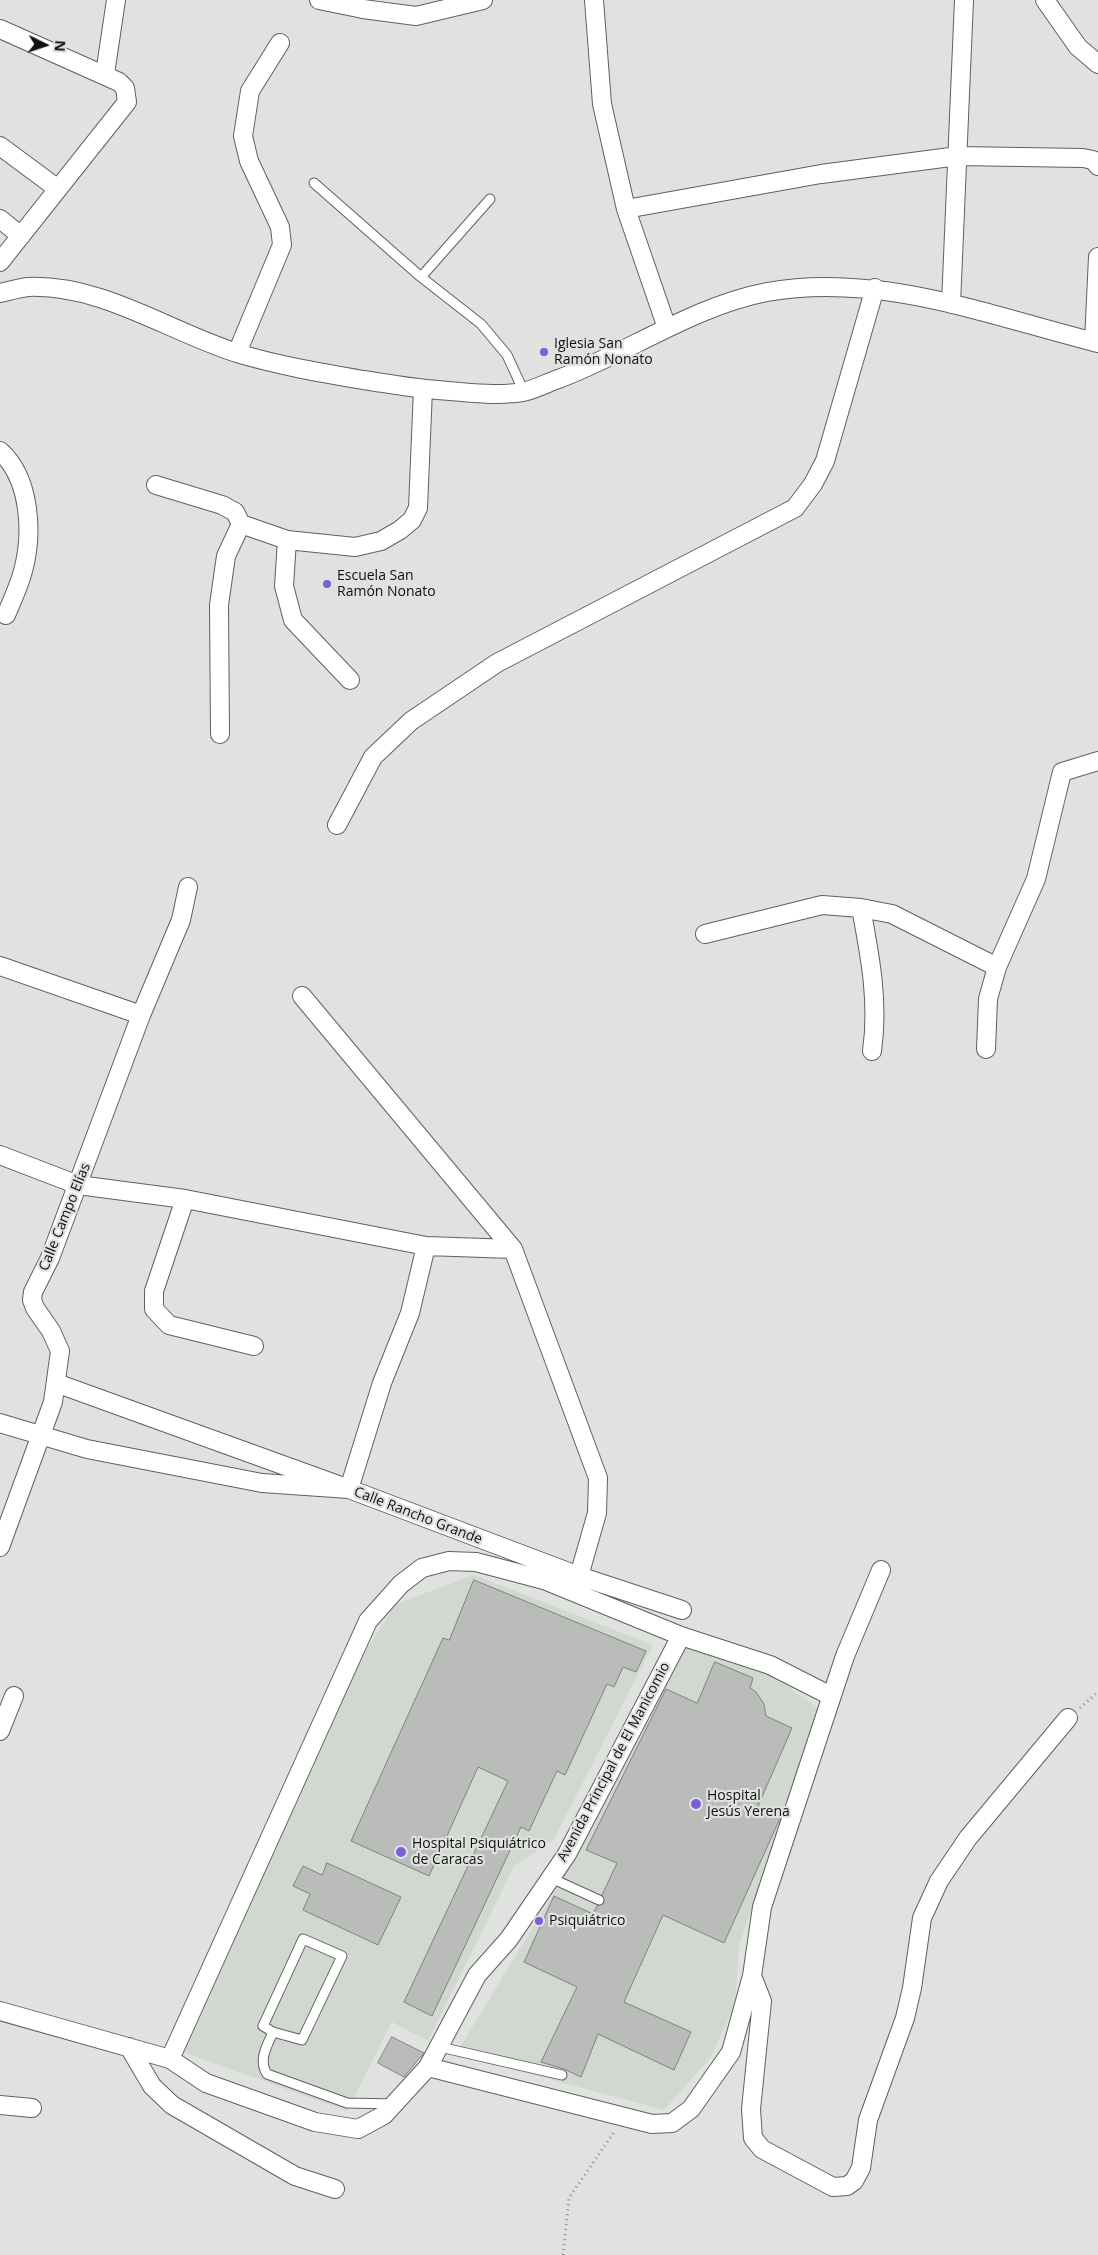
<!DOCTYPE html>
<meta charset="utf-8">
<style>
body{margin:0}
#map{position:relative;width:1098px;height:2255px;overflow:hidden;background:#dfe2df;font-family:"Open Sans",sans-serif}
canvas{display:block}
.north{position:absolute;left:20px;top:20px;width:50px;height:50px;-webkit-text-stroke:4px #dfe2df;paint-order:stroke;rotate:94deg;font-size:14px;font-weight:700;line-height:20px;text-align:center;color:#0f100f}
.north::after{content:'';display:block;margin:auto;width:18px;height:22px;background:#0f100f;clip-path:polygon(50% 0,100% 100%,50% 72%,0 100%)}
</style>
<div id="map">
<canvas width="1098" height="2255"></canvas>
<div class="north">N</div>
</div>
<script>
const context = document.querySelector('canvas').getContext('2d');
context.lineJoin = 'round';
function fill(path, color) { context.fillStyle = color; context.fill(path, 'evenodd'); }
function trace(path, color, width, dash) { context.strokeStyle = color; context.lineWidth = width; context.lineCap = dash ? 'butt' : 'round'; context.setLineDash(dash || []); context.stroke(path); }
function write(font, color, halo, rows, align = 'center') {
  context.font = font + ' "Open Sans",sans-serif'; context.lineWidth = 4.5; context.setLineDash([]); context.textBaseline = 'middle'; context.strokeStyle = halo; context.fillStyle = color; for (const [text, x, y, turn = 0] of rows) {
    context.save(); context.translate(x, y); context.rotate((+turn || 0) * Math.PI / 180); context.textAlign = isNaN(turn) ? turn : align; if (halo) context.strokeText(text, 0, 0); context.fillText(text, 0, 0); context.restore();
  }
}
fill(new Path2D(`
 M474,1575L653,1645L554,1839L514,1866L428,2041L392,2022L347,2111L180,2051L343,1685L396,1604Z
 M685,1648L764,1669L826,1714L739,1944L735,2005L710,2058L664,2110L456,2054L553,1894Z`), '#d0d8cf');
const building = new Path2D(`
 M474,1580L646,1651L636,1672L623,1667L614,1687L607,1684L565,1775L557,1771L529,1831L521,1827L432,2016L404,2002L508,1781L478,1767L429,1876L351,1841L443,1638L449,1640Z
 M715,1662L753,1678L750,1688L756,1692L764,1704L766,1716L792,1728L758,1806L781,1816L724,1943L663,1915L624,2002L691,2032L674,2070L598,2034L581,2077L564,2069L541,2062L577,1987L524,1962L554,1896L593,1914L597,1906L604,1903L602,1895L617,1863L586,1850L666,1689L697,1703Z
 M327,1863L401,1897L378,1945L303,1910L310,1894L293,1886L303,1866L322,1875Z
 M392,2037L424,2053L404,2077L378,2063Z`);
fill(building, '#b9bcb9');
trace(building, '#80827f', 1);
const lane = new Path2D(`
 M314,183L421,277L481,324L507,355L524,392
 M421,277L490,199
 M551,1878L599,1900
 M303,1939L342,1956L302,2040L273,2032L263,2026Z
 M273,2032C267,2046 258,2060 267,2074L347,2103L394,2104
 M440,2047L562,2075`);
const street = new Path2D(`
 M319,0L363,9L416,16L483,0
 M594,0L602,104L626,209L667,328
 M1045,0L1078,47L1098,64
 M0,29L119,82L125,88L127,102L0,262
 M105,74L116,0
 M0,146L58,189
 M626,209L821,174L958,156L1083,158L1093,160L1098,166
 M0,219L21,236
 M0,293C9,291 19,288 28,287C103,284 171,333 240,354C281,366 322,373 363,380C384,383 405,387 426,389C455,391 495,397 523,392C536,389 549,382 561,378C629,352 694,306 767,292C880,272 990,316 1098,343
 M951,304L964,0
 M1094,342L1098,257
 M237,353L282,245L280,227L249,161L243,136L250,91L280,43
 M0,451C31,479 33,534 23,571C19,586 12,601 6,615
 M156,485L222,505L235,512L241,524L287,540L355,547L381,541L400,530L412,520L418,508L423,389
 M287,540L284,586L293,620L350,680
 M220,734L219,605L226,556L241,524
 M337,825L373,757L411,721L497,663L795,508L813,484L825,461L875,288
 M861,908C870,956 879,1002 872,1051
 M705,934L822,905L861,908L892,914L997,967
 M0,966L141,1015
 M302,996L513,1249L598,1478L597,1513L579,1576
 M986,1049L988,999L997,967L1036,879L1062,772L1098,761
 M0,1155L78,1185L185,1199L426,1246L513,1249
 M185,1199L154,1291V1309L169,1325L254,1346
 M56,1383L349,1489L382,1383L410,1313L426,1246
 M0,1423L87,1449L262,1483L349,1489L579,1576L682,1610
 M0,1547L53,1402L60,1351L51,1331L35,1308L32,1300L33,1292L50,1258L141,1015L181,920L188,887
 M0,1731L14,1696
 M752,1976L762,2001L751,2109L753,2138L762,2149L833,2187L847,2186L854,2181L861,2168L868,2120L905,2018L912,1988L922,1918L939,1881L968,1838L1068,1718
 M0,2011L170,2059L206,2083L315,2122L358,2129L384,2115L428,2067L477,1975L509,1939L567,1854L681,1636
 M129,2047L152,2086L172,2105L295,2176L335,2189
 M170,2059L368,1621L401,1584L422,1568L449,1561L476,1562L544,1580L681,1636L770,1665L831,1696
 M428,2067L652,2124L672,2123L691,2109L731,2052L752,1976L762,1907L845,1656L881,1570
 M0,2105L32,2108`);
trace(lane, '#5f615e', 11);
trace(street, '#5f615e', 20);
trace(new Path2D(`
 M1080,1708L1098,1692
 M563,2255L569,2198L614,2132`), '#8d908d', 3, [1, 4]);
trace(lane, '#fff', 9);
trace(street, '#fff', 18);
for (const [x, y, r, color] of [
 [544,352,5,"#7e5ed8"],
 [327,584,5,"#7e5ed8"],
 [696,1804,6,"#7e5ed8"],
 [401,1852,6,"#7e5ed8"],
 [539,1921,5,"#7e5ed8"]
]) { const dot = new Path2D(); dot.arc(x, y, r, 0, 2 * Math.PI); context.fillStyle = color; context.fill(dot); trace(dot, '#dfe2df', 2); }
write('14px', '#0f100f', '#dfe2df', [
 ["Iglesia San",554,344],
 ["Ramón Nonato",554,360],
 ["Escuela San",337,576],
 ["Ramón Nonato",337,592],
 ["Hospital",707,1796],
 ["Jesús Yerena",707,1812],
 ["Hospital Psiquiátrico",412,1844],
 ["de Caracas",412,1860],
 ["Psiquiátrico",549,1921]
], 'left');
write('14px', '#0f100f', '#dfe2df', [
 ["Calle Campo Elías",65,1217,-68],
 ["Calle Rancho Grande",418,1516,21],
 ["Avenida Principal de El Manicomio",614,1762,-62]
]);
</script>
